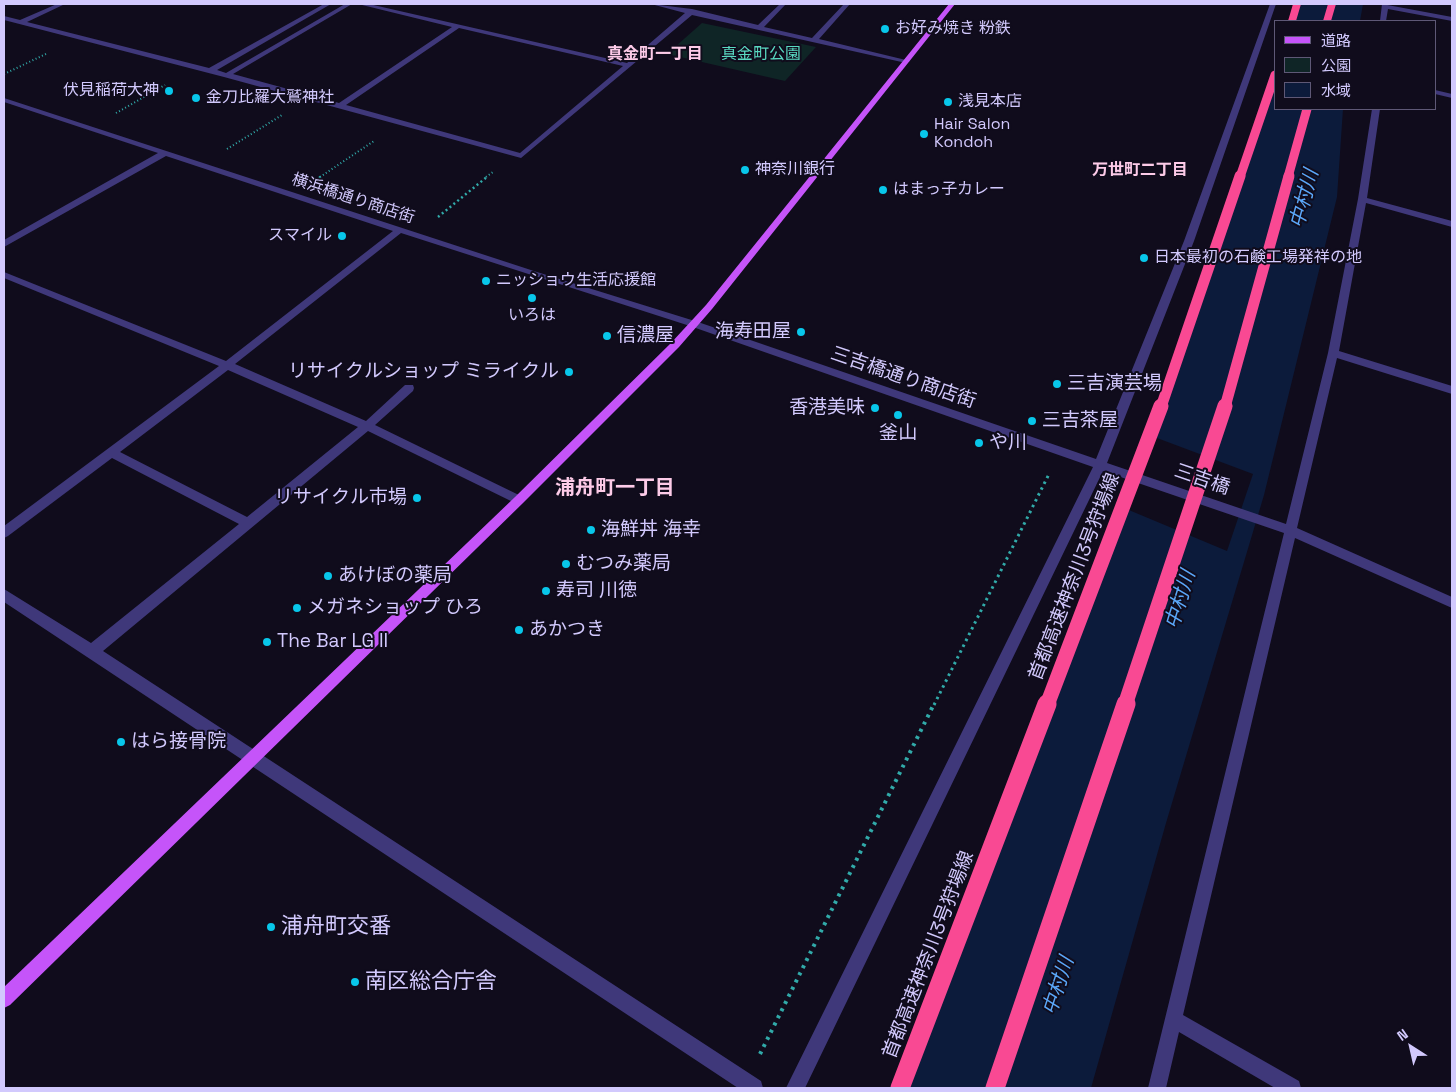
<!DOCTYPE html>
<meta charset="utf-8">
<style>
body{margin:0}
#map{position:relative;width:1456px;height:1092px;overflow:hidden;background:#100c1c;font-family:"Space Grotesk","Noto Sans JP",sans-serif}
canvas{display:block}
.frame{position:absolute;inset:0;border:5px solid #d2c9fd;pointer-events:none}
.legend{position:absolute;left:1274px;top:20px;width:162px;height:90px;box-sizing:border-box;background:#100c1c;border:1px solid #5e5876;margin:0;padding:6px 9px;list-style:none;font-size:15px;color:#d2c9fd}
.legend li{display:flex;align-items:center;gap:10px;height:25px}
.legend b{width:25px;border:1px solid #5e5876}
.north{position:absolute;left:1386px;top:1022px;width:50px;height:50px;-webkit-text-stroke:4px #100c1c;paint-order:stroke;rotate:325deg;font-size:14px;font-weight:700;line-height:20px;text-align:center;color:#d2c9fd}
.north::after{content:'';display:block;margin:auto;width:18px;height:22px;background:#d2c9fd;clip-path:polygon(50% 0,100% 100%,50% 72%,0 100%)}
</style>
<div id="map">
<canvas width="1456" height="1092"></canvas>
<div class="frame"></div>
<ul class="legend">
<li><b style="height:6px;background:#c554f9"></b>道路</li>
<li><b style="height:14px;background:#0f2526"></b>公園</li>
<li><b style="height:14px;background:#0c1b3b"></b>水域</li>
</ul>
<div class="north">N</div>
</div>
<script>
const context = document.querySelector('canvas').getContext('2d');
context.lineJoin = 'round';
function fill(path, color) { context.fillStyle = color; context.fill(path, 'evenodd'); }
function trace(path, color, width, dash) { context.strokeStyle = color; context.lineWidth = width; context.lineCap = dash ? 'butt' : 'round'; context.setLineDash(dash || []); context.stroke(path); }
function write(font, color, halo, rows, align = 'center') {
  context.font = font + ' "Space Grotesk","Noto Sans JP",sans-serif'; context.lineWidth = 4; context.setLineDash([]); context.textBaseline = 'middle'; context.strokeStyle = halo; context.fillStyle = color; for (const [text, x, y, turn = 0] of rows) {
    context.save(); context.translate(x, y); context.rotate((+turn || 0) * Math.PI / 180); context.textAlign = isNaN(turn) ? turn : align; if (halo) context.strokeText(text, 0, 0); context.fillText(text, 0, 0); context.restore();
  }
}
fill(new Path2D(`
 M702,23L816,47L785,81L667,54Z`), '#0f2526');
fill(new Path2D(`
 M1296,4H1363L1360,21H1290Z
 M1275,74V109H1343L1337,197L1264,495L1166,823L1091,1088H891L1132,494Z`), '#0c1b3b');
fill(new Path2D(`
 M1149,435L1253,474L1227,551L1124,508Z`), '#100c1c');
trace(new Path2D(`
 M4,74L46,54
 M116,113L165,85
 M227,149L282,115
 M320,177L374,141
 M486,177L493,172`), '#31aaa9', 2, [1, 2.5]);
trace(new Path2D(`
 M319,178L322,176
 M438,217L488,176`), '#31aaa9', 2.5, [2, 3]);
trace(new Path2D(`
 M934,705L1049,474`), '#31aaa9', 3, [2.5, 4]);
trace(new Path2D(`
 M760,1054L934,704`), '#31aaa9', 4, [3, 5]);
fill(new Path2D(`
 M57,4H65L27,22L209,68L324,4H331L217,70L226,73L345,4H352L233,74L339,103L452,27L358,4H369L627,63L685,13L651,4L692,9L758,25L780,4H786L764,27L812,38L844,4H850L819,39L910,61L906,63L692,15L521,158L224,77L4,20V16L20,20ZM459,28L623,66L520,153L346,105Z
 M1270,4H1276L1194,241L1107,463L1286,524L1328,353L1358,199L1372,109H1380L1367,198L1452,221V227L1366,203L1339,351L1452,386V394L1337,358L1297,528L1452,597V608L1295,538L1183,1015L1299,1081L1301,1088H1275L1179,1032L1166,1088H1148L1284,533L1103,471L805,1088H786L1093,467L690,326L401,233L235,364L366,421L405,385H413L414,388L413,391L375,425L523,497L525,500L519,505L515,503L368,431L103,651L761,1081L763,1088H738L4,602V589L91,643L239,524L112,458L8,536L4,538V526L219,366L4,278V272L226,361L393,231L166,156L4,247V240L158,153L4,102V98L537,272L698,322L1096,459L1184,241ZM228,370L358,427L247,517L120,452Z
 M1382,4L1452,17V21L1388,9L1386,21H1380Z
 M1435,90L1452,94V98L1435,94Z`), '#3f387a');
fill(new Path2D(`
 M949,4H955L712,309L679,347L523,503L10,1005L4,1008V987L515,497L671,343L706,305Z`), '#c554f9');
fill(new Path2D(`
 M1293,4H1301L1296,21H1288Z
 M1328,4H1336L1331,21H1323Z`), '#f94993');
trace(new Path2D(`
 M1240,177L1275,75
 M1288,177L1307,109`), '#f94993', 9);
trace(new Path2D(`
 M1161,407L1240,176
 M1225,407L1289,176`), '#f94993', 11);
trace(new Path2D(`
 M1047,705L1161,406
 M1125,705L1225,406`), '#f94993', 15);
trace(new Path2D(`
 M900,1088L1047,704
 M995,1088L1126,704`), '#f94993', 19);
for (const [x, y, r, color] of [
 [885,29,5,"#08c7ea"],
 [169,91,5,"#08c7ea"],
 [196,98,5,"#08c7ea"],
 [948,102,5,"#08c7ea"],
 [924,134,5,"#08c7ea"],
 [745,170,5,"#08c7ea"],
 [883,190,5,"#08c7ea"],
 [342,236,5,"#08c7ea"],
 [1144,258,5,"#08c7ea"],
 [486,281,5,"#08c7ea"],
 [532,298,5,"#08c7ea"],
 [801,332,5,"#08c7ea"],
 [607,336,5,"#08c7ea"],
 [569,372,5,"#08c7ea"],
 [1057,384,5,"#08c7ea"],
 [875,408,5,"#08c7ea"],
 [898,415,5,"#08c7ea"],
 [1032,421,5,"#08c7ea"],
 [979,443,5,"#08c7ea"],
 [417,498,5,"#08c7ea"],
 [591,530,5,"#08c7ea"],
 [566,564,5,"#08c7ea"],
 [328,576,5,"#08c7ea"],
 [546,591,5,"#08c7ea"],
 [297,608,5,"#08c7ea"],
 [519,630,5,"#08c7ea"],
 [267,642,5,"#08c7ea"],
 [121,742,5,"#08c7ea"],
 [271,927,5,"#08c7ea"],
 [355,982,5,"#08c7ea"]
]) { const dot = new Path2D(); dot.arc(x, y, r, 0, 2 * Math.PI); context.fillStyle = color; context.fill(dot); trace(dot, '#100c1c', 2); }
write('16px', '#d2c9fd', '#100c1c', [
 ["お好み焼き 粉鉄",895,29],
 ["伏見稲荷大神",159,91,"right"],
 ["金刀比羅大鷲神社",206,98],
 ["浅見本店",958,102],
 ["Hair Salon",934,125],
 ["Kondoh",934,143],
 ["神奈川銀行",755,170],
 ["はまっ子カレー",893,190],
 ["スマイル",332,236,"right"],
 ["日本最初の石鹸工場発祥の地",1154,258],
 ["ニッショウ生活応援館",496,281],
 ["いろは",532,316,"center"]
], 'left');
write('bold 16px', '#fdcbe8', '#100c1c', [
 ["真金町一丁目",655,55],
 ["万世町二丁目",1140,171]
]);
write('16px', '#59d9c1', '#100c1c', [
 ["真金町公園",761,55]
]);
write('16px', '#d2c9fd', '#100c1c', [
 ["横浜橋通り商店街",353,199,18]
]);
write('19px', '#d2c9fd', '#100c1c', [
 ["海寿田屋",791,332,"right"],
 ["信濃屋",617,336],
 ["リサイクルショップ ミライクル",559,372,"right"],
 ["三吉演芸場",1067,384],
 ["香港美味",865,408,"right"],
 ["三吉茶屋",1042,421],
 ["釜山",898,434,"center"],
 ["や川",989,443],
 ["リサイクル市場",407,498,"right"],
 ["海鮮丼 海幸",601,530],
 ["むつみ薬局",576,564],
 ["あけぼの薬局",338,576],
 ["寿司 川徳",556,591],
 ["メガネショップ ひろ",307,608],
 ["あかつき",529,630],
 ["The Bar LG II",277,642],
 ["はら接骨院",131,742]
], 'left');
write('19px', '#d2c9fd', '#100c1c', [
 ["三吉橋通り商店街",903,378,19],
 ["三吉橋",1202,480,19],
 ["首都高速神奈川3号狩場線",1075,577,-69],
 ["首都高速神奈川3号狩場線",929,955,-69]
]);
write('italic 20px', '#5ba7f9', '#100c1c', [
 ["中村川",1305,199,-75],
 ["中村川",1181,600,-73],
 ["中村川",1059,986,-72]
]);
write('bold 20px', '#fdcbe8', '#100c1c', [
 ["浦舟町一丁目",615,489]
]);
write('22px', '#d2c9fd', '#100c1c', [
 ["浦舟町交番",281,927],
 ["南区総合庁舎",365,982]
], 'left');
</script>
